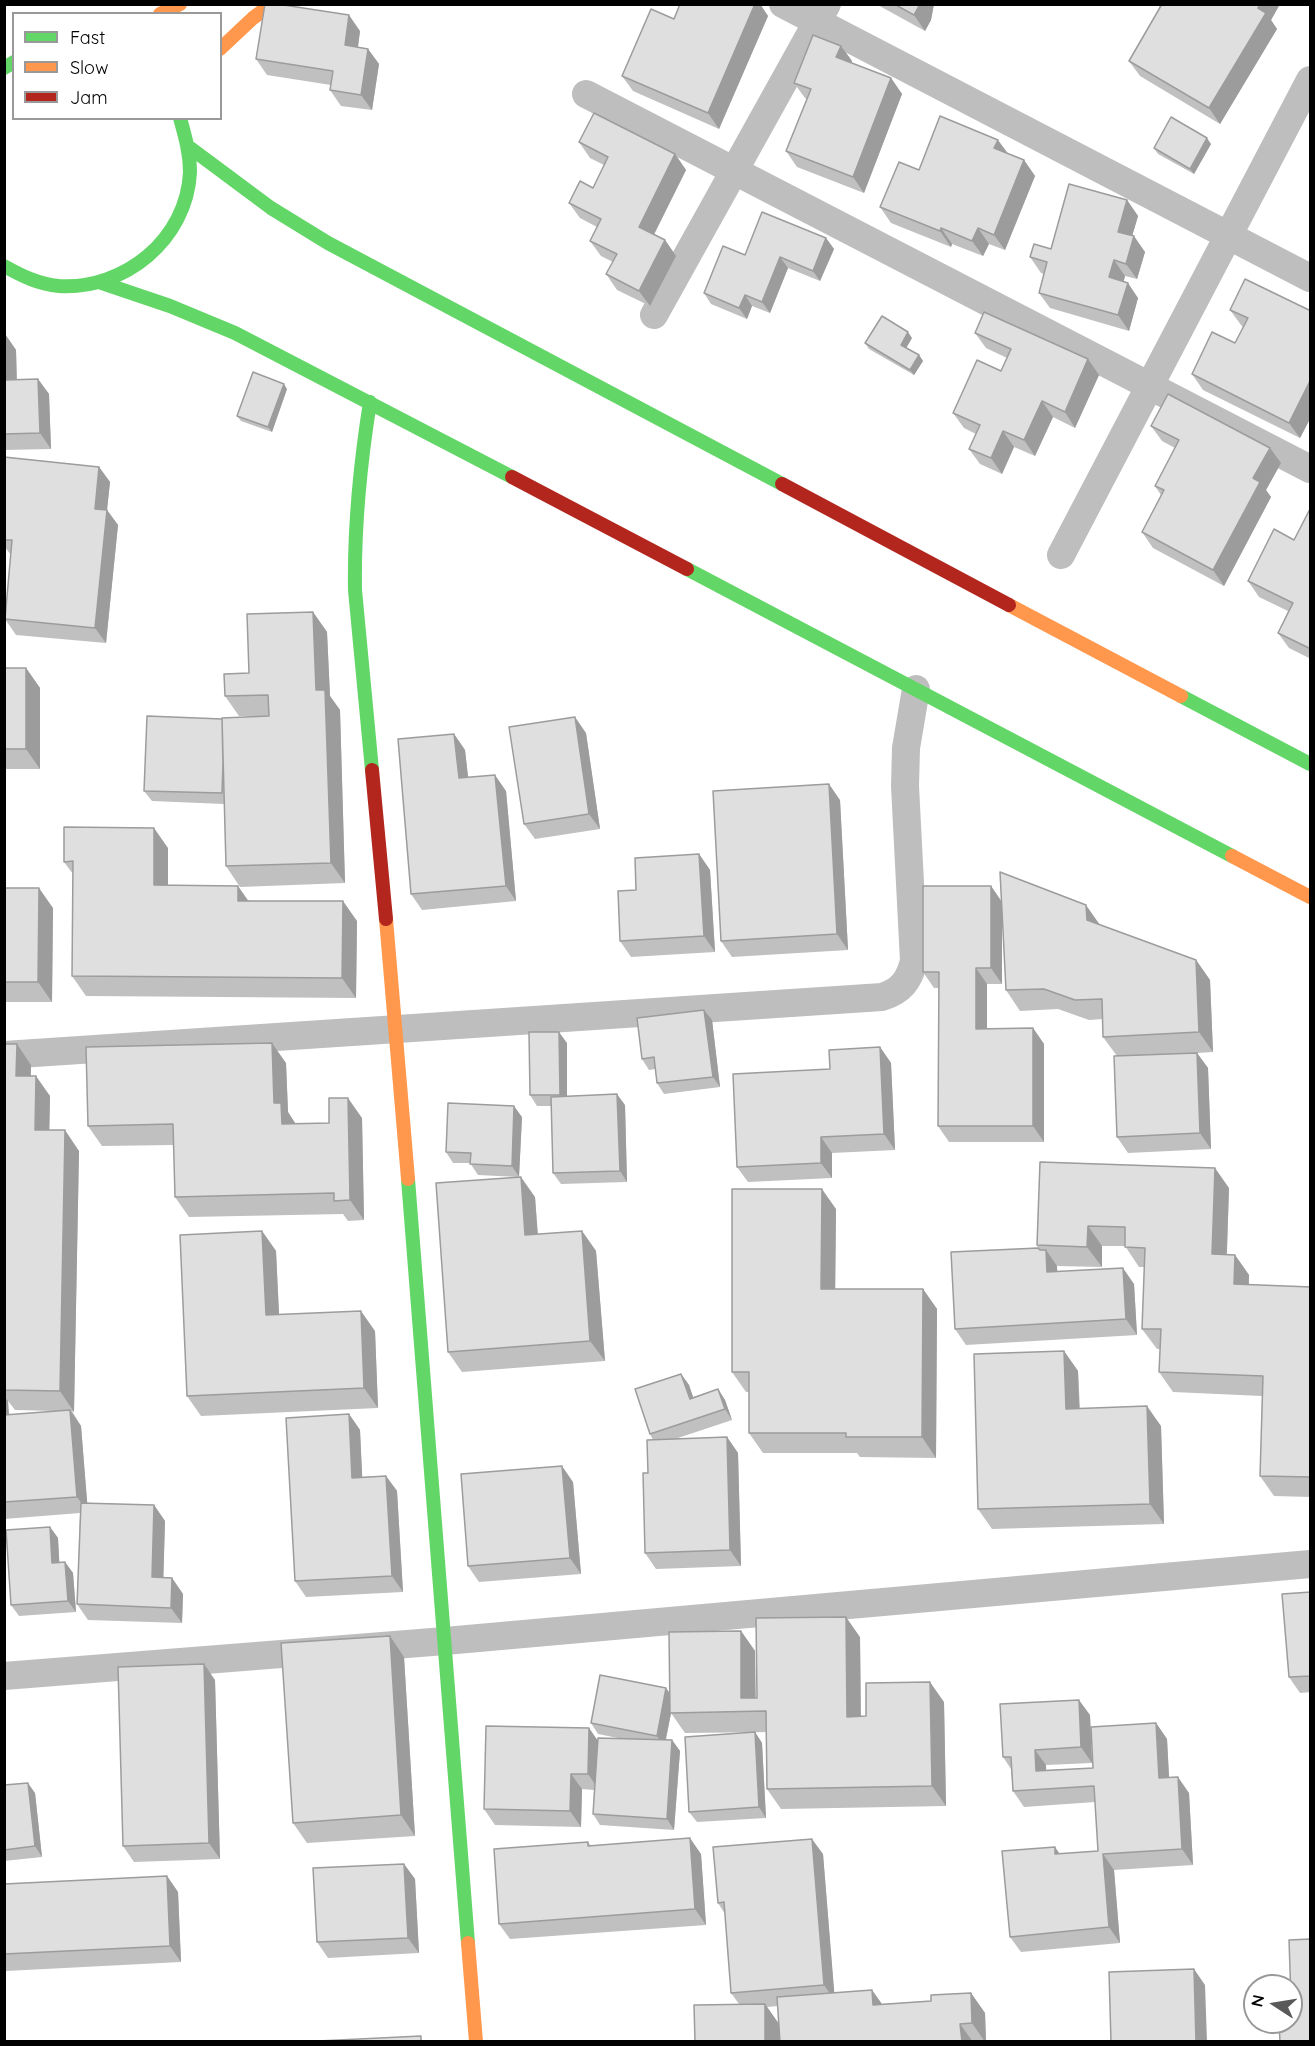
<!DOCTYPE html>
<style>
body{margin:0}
#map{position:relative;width:1315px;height:2046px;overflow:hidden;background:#fff;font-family:Quicksand,sans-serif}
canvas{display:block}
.frame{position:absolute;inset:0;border:6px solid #000;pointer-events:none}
.legend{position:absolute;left:12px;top:12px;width:210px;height:108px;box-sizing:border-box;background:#fff;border:2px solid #999;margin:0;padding:8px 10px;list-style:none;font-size:18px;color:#000}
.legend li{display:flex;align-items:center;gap:12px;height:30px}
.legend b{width:30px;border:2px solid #999}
.north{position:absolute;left:1243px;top:1974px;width:60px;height:60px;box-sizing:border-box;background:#fff;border:2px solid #999;border-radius:50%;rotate:282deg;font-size:16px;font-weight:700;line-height:24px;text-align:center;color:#000}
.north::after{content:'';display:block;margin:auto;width:21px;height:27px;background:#595959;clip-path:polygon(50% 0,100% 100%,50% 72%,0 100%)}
</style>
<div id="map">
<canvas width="1315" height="2046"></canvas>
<div class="frame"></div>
<ul class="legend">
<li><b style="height:8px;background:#63d668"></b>Fast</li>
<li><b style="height:8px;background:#ff974d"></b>Slow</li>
<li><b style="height:8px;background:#b3261e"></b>Jam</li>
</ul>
<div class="north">N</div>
</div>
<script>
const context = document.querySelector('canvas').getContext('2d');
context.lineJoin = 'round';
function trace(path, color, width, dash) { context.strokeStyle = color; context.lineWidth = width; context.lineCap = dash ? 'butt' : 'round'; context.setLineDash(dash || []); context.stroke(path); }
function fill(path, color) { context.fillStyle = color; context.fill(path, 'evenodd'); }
trace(new Path2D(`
 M783,4L1310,278
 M586,94L1310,469
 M654,315L827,4
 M1061,555L1310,80
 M4,1055L882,997C901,991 909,981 914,961L905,786L906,748L916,689
 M4,1676L445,1641L1310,1564`), '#bebebe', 28);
trace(new Path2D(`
 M4,68L14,62
 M189,147L271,208L328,243L782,484
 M4,266C22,276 38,284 59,286C125,290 187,239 190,172C190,153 185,136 180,118
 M102,283L170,306L235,333L512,477
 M370,402C360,465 354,527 355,590L372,770
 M687,569L1232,856
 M1181,696L1310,764
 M408,1179L468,1943`), '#63d668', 14);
trace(new Path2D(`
 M160,14L180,4
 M220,49L253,18L272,4
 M1009,605L1181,696
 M1232,856L1310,897
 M386,919L408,1179
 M468,1943L476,2042`), '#ff974d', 14);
trace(new Path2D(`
 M512,477L687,569
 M782,484L1009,605
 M372,770L386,919`), '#b3261e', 14);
fill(new Path2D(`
 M680,4H760L768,16L719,129L633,91L622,76L674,19Z
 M876,4H934L931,20L925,31Z
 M1158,4H1280L1271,20L1277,29L1220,124L1140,76L1129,61L1160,8Z
 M360,31L358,47L368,49L379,64L372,110L341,106L330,90L331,85L267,75L256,59Z
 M841,46L852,61L851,63L891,78L902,94L864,193L797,167L786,151L807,99L805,98L794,83Z
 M579,142L675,154L686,170L654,235L665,240L676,256L650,306L617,290L606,274L613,262L601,256L590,241L597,227L580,218L569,203L593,188L604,165L590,158Z
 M1211,144L1194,174L1158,154L1154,148Z
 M1008,154L1024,160L1035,176L1005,250L989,244L983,256L952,244L951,247L891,223L880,207L919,170Z
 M1127,200L1138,216L1132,236L1145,252L1137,279L1125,276L1124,281L1138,298L1129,331L1050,308L1039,293L1044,274L1041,273L1030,257L1051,249Z
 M826,238L834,249L820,281L788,268L770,313L752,306L747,319L711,304L704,293L745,255Z
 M1230,310L1311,311V417L1300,438L1203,390L1192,374L1235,343L1243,327L1241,325Z
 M975,333L1088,359L1099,375L1075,428L1053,417L1035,456L1014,447L1002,474L980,464L969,449L976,434L964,428L953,413L1001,371L1007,358L986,348Z
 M5,334L16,350L17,379H38L49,394L51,449L4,450V335Z
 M912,338L906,348L919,355L923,361L914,375L869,349L865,343Z
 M287,389L272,432L241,421L237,416Z
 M1151,426L1270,448L1281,463L1266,490L1271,497L1224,586L1153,548L1142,532L1161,495L1155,486L1175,448L1162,441Z
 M4,457L99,467L110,482L107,510L118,525L106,643L16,635L5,619L11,555L4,546Z
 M1311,507V659L1289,648L1278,633L1288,611L1259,597L1248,581L1294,540Z
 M313,612L327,632L330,696L340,710L345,883L240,887L226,866L224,804L152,801L144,791L222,719L269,716H239L225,696Z
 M4,668H26L40,688V769H4Z
 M586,733L600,829L535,839L524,824Z
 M454,734L465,750L468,777L506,791L516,901L422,910L411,894Z
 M840,800L848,950L732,957L721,941Z
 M168,848V885L357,921L356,998L86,996L72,976L73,874L64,862Z
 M699,854L710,870L715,952L631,957L620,941L636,890Z
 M991,886L1001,901L1100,925L1196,960L1210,980L1213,1052L1197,1053L1208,1068L1211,1149L1128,1153L1117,1137V1056L1103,1037V1019L1089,1020L1058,1009L1020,1011L1006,990L1002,912V984H987V1028H1033L1044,1044V1142H949L938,1126L939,988H934L923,972Z
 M4,888L53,908L52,1002H4Z
 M704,1010L712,1020L720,1087L664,1094L657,1083L655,1069L649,1070L642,1059Z
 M567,1043V1096L625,1105L627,1182L561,1184L553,1173L551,1106H537L530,1095Z
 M4,1044H17L31,1065V1076L50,1096L49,1130L79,1151L74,1412L72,1411L81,1426L87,1503L154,1505L165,1521L163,1578H172L183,1594L182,1623L88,1620L77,1604L80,1513L4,1519ZM8,1401L15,1410L55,1411L9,1415Z
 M880,1047L891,1063L895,1150L832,1153V1178L748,1182L737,1167L830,1069Z
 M286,1063L288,1112L295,1123H329L362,1118L364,1220L348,1221L343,1214L189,1217L175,1197L174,1145L102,1146L88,1126Z
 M522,1117L519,1177L478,1175L470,1163H453L446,1152Z
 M1040,1162L1229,1188L1227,1254L1235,1255L1249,1275V1285L1311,1287V1497L1274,1496L1260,1476L1262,1396L1173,1392L1159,1372L1160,1349H1157L1142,1329L1145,1267H1139L1125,1246H1102V1267L1057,1266V1272L1134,1284L1137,1335L966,1345L955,1329L1038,1248L1037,1245Z
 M535,1197L538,1234L582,1231L596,1251L605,1361L462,1372L448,1352Z
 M836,1209L835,1289H923L937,1309L936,1458L860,1457L857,1453H763L749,1433V1392H746L732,1372Z
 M262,1231L276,1251L279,1314L375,1331L378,1408L201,1416L187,1396Z
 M1064,1351L1078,1371L1080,1409L1161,1426L1164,1524L992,1529L978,1509Z
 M681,1374L689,1385L693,1397L718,1389L725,1400L732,1420L675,1439L727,1437L738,1453L741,1566L656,1569L645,1553L648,1473L653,1440L650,1434Z
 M349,1414L360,1430L362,1477L386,1476L397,1491L403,1592L306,1597L295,1581Z
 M573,1482L581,1574L479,1582L468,1566Z
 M50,1527L58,1538L59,1562H65L73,1573L76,1612L19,1616L11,1605Z
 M1311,1592V1692L1300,1693L1289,1677Z
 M741,1631L755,1651V1698H757L860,1637L861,1716H866L944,1702L946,1806L781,1809L767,1789L766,1732L685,1733L671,1713L666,1740H672L680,1751L674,1830L600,1825L593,1814L594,1790L582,1789L581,1827L495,1825L484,1809L589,1728L598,1741L623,1739L598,1734L591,1723L666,1688L670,1694Z
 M390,1636L404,1657L415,1836L307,1843L293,1823Z
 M215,1680L220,1859L134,1862L123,1846Z
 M1090,1715L1092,1763L1046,1765V1770L1093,1768L1156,1723L1167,1739L1169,1778L1189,1793L1193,1865L1114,1870L1120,1943L1021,1952L1010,1937L1060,1854L1098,1851L1095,1802L1024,1807L1013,1791L1011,1769L1003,1757Z
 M755,1732L762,1743L766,1818L697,1822L689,1812Z
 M4,1785L35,1793L42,1857L4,1861Z
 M588,1842L591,1846L701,1854L706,1925L510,1939L499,1924Z
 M823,1854L834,1993L872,1990L882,2004L931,2001L971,1993L985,2013L986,2042H780L779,2027V2042L739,2004L731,1993L725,1914L718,1903ZM778,2006L779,2024L767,2007Z
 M404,1864L415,1879L419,1953L328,1958L317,1942Z
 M167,1876L178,1892L181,1962L6,1971L4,1968V1884Z`), '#c0c0c0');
fill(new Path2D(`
 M755,4H760L768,16L719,129L708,113Z
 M920,4H934L931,20L925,31L914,15Z
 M1260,4H1280L1271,20L1277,29L1220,124L1209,108Z
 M349,15L360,31L356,61L345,45Z
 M841,46L852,61L847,73L836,57Z
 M368,49L379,64L372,110L361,95Z
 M891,78L902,94L864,193L853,177Z
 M1207,138L1211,144L1194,174L1190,169Z
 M998,140L1009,155L994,148Z
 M675,154L686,170L650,242L639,227Z
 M1024,160L1035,176L1005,250L994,235Z
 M1127,200L1138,216L1129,247L1118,232Z
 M941,228L952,244L951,247L940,231Z
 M978,228L989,244L983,256L972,241Z
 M1134,236L1145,252L1137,279L1126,264Z
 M826,238L834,249L820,281L813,271Z
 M665,240L676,256L650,306L639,291Z
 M780,257L788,268L770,313L762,302Z
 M1114,260L1125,276L1120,293L1109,277Z
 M1128,283L1138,298L1129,331L1118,315Z
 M745,295L752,306L747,319L739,308Z
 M908,332L912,338L905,350L901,345Z
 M5,334L16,350L17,395L6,380Z
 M919,355L923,361L914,375L910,370Z
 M1088,359L1099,375L1075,428L1065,412Z
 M38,379L49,394L51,449L40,433Z
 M1311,379V417L1300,438L1289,423Z
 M284,384L287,389L272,432L268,427Z
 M1042,401L1053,417L1035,456L1024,440Z
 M1003,431L1014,447L1002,474L991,458Z
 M1270,448L1281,463L1266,490L1271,497L1224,586L1213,570L1253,478Z
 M99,467L110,482L107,510L118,525L106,643L95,628V509Z
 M313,612L327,632L330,696L340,710L345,883L331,863L316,690Z
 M26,668L40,688V769L26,749Z
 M575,717L586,733L600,829L589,814Z
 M454,734L465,750L470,794L459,778Z
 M495,775L506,791L516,901L506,886Z
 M829,784L840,800L848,950L837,934Z
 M154,828L168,848V905L154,885Z
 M699,854L710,870L715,952L704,936Z
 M238,886L252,906L238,901Z
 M991,886L1002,902V984L991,968Z
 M39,888L53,908L52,1002L38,982Z
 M343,901L357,921L356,998L342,978Z
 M1086,905L1100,925L1087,920Z
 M1196,960L1210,980L1213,1052L1199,1032Z
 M976,968L987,984V1044L976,1029Z
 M704,1010L712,1020L720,1087L713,1077Z
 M1033,1028L1044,1044V1142L1033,1126Z
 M559,1032L567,1043V1105L560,1095Z
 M272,1043L286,1063L288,1112L295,1123L296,1144L282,1124L274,1103Z
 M17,1044L31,1065L30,1096L16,1076Z
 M880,1047L891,1063L895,1150L884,1134Z
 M1197,1053L1208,1068L1211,1149L1200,1133Z
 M36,1076L50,1096L49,1150L35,1130Z
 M617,1094L625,1105L627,1182L620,1171Z
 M348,1098L362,1118L364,1220L350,1200Z
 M514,1106L522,1117L519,1177L512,1166Z
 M65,1130L79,1151L74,1412L60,1391Z
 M821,1137L832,1153V1178L821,1163Z
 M1215,1168L1229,1188L1226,1274L1212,1254Z
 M521,1177L535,1197L539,1255L525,1235Z
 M822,1189L836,1209L835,1309L821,1289Z
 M1088,1226L1102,1246V1267L1087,1247Z
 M262,1231L276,1251L280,1335L266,1315Z
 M582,1231L596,1251L605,1361L590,1341Z
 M1046,1250L1057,1266L1058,1288L1047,1272Z
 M1235,1255L1249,1275L1248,1304L1234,1284Z
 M1123,1268L1134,1284L1137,1335L1126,1319Z
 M923,1289L937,1309L936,1458L922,1437Z
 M361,1311L375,1331L378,1408L364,1388Z
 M1064,1351L1078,1371L1080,1429L1066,1409Z
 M681,1374L689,1385L697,1409L690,1399Z
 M718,1389L725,1400L732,1420L725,1409Z
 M4,1396L8,1401L9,1417L4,1410Z
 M1147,1406L1161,1426L1164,1524L1150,1504Z
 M70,1410L81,1426L88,1512L77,1497Z
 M349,1414L360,1430L363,1493L352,1478Z
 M727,1437L738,1453L741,1566L730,1550Z
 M562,1466L573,1482L581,1574L570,1558Z
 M386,1476L397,1491L403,1592L392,1576Z
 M154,1505L165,1521L163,1593L152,1577Z
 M50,1527L58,1538L60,1574L52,1563Z
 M65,1562L73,1573L76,1612L68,1601Z
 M172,1578L183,1594L182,1623L171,1608Z
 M846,1617L860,1637L861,1737L847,1717Z
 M741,1631L755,1651L756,1711L741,1698Z
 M390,1636L404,1657L415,1836L401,1815Z
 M204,1664L215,1680L220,1859L209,1843Z
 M930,1682L944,1702L946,1806L932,1786Z
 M666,1688L674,1699L664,1747L657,1736Z
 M1079,1700L1090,1715L1092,1763L1081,1747Z
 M1156,1723L1167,1739L1170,1794L1159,1778Z
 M589,1728L600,1744L599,1790L588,1774Z
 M755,1732L762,1743L766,1818L759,1807Z
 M672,1740L680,1751L674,1830L667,1819Z
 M1035,1750L1046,1765L1047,1787L1036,1771Z
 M571,1774L582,1789L581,1827L570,1811Z
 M1178,1777L1189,1793L1193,1865L1182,1849Z
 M28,1783L35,1793L42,1857L35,1846Z
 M690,1838L701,1854L706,1925L695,1909Z
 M812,1839L823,1854L835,2001L824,1985Z
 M1055,1847L1066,1863L1055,1854Z
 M1103,1854L1114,1870L1120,1943L1109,1927Z
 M404,1864L415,1879L419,1953L408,1938Z
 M167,1876L178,1892L181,1962L170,1946Z
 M1194,1969L1205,1985L1207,2042H1196Z
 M872,1990L886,2010L873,2005Z
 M971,1993L985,2013L986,2042H985L972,2023Z
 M765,2004L779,2024V2042H765Z
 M960,2024L973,2042H962Z`), '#9c9c9c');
const building = new Path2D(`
 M265,4H277L349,15L345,45L368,49L361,95L330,90L333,71L256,59Z
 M680,4H755L708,113L622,76L651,9L674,19Z
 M894,4H920L914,15Z
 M1162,4H1260L1258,8L1266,13L1209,108L1129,61Z
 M813,35L841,46L836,57L891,78L853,177L786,151L811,89L794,83Z
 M594,113L675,154L639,227L665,240L639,291L606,274L617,254L590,241L601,219L569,203L580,181L593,188L608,157L579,142Z
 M940,116L998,140L994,148L1024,160L994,235L978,228L972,241L941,228L940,231L880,207L899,162L919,170Z
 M1171,117L1207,138L1190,169L1154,148Z
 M1069,184L1127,200L1118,232L1134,236L1126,264L1114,260L1109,277L1128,283L1118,315L1039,293L1047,262L1030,257L1034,244L1051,249Z
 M762,212L826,238L813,271L780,257L762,302L745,295L739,308L704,293L723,246L745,255Z
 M1245,279L1311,311V379L1289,423L1192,374L1212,332L1235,343L1248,318L1230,310Z
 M984,312L1088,359L1065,412L1042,401L1024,440L1003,431L991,458L969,449L980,425L953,413L977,360L1001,371L1011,349L975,333Z
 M882,316L908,332L901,345L919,355L910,370L865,343Z
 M5,334L6,380L38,379L40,433L4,434V335Z
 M253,372L284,384L268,427L237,416Z
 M1168,394L1270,448L1253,478L1260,482L1213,570L1142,532L1164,490L1155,486L1179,440L1151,426Z
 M4,457L99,467L95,509L107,510L95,628L5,619L12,540H4Z
 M1311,507V649L1278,633L1293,603L1248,581L1274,529L1294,540Z
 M313,612L316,690H325L331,863L226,866L222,718L269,716L268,695L225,696L224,674L249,673L247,614Z
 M4,668H26V749H4Z
 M147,716L222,719L223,764L222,793L144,791Z
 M575,717L589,814L524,824L509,727Z
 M454,734L459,778L495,775L506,886L411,894L398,739Z
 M829,784L837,934L721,941L713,791Z
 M64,827L154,828V885L238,886V901H343L342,978L72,976L73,861L64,862Z
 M699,854L704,936L620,941L618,891L636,890L635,858Z
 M1000,872L1086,905L1087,920L1196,960L1199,1032L1103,1037L1102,999L1075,1000L1044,989L1006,990Z
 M923,886H991V968H976V1029L1033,1028V1126H938L939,972H923Z
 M4,888H39L38,982H4Z
 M704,1010L713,1077L657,1083L654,1057L642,1059L637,1018Z
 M529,1032H559L560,1095H530Z
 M272,1043L274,1103H281L282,1124L329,1123V1098H348L350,1200L334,1201V1193L175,1197L173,1124L88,1126L86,1047Z
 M4,1044H17L16,1076H36L35,1130H65L60,1391L4,1390Z
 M880,1047L884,1134L821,1137V1163L737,1167L733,1074L830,1069L829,1050Z
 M1197,1053L1200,1133L1117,1137L1114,1056Z
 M617,1094L620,1171L553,1173L551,1097Z
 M448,1103L514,1106L512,1166L470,1164L471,1153L446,1152Z
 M1040,1162L1215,1168L1212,1254L1235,1255L1234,1284L1311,1287V1477L1260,1476L1263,1376L1159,1372L1161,1329H1142L1145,1248L1125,1247V1227L1088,1226L1087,1247L1037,1245Z
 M521,1177L525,1235L582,1231L590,1341L448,1352L436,1183Z
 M732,1189H822L821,1289H923L922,1437H846V1433H749V1372H732Z
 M262,1231L266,1315L361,1311L364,1388L187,1396L180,1235Z
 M1038,1248L1040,1250H1046L1047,1272L1123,1268L1126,1319L955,1329L951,1252Z
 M1064,1351L1066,1409L1147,1406L1150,1504L978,1509L974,1354Z
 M681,1374L690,1399L718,1389L725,1409L650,1434L635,1389Z
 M70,1410L77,1497L4,1502V1415Z
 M349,1414L352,1478L386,1476L392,1576L295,1581L286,1418Z
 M727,1437L730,1550L645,1553L643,1473H648L647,1440Z
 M562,1466L570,1558L468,1566L461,1474Z
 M81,1503L154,1505L152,1577L172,1578L171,1608L77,1604Z
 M50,1527L52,1563L65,1562L68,1601L11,1605L6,1530Z
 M1311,1592V1676L1289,1677L1282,1594Z
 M846,1617L847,1717L866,1716V1683L930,1682L932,1786L767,1789L766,1711L670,1713L669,1632L741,1631V1698H757L756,1618Z
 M390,1636L401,1815L293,1823L281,1643Z
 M204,1664L209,1843L123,1846L118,1667Z
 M600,1675L666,1688L657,1736L591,1723Z
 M1079,1700L1081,1747L1035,1750L1036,1771L1093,1768L1091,1727L1156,1723L1159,1778L1178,1777L1182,1849L1103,1854L1109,1927L1010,1937L1002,1851L1055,1847V1854L1098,1851L1094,1786L1013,1791L1011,1757H1003L1000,1704Z
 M486,1726L589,1728L588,1774H571L570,1811L484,1809Z
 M755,1732L759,1807L689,1812L685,1737Z
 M598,1738L672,1740L667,1819L593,1814Z
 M28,1783L35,1846L4,1850V1785Z
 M690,1838L695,1909L499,1924L494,1849L588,1842V1846Z
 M812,1839L824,1985L731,1993L724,1902L718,1903L713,1847Z
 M404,1864L408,1938L317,1942L313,1868Z
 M167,1876L170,1946L4,1954V1884Z
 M1311,1939V2042H1280L1279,2022H1291V1999L1289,1940Z
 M1194,1969L1196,2042H1111L1109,1972Z
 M872,1990L873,2005L931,2001V1995L971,1993L972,2023L960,2024L962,2042H780L777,1997Z
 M765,2004V2042H695L694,2005Z
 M421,2036V2042H297Z`);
fill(building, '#dfdfdf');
trace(building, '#9c9c9c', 1.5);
</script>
